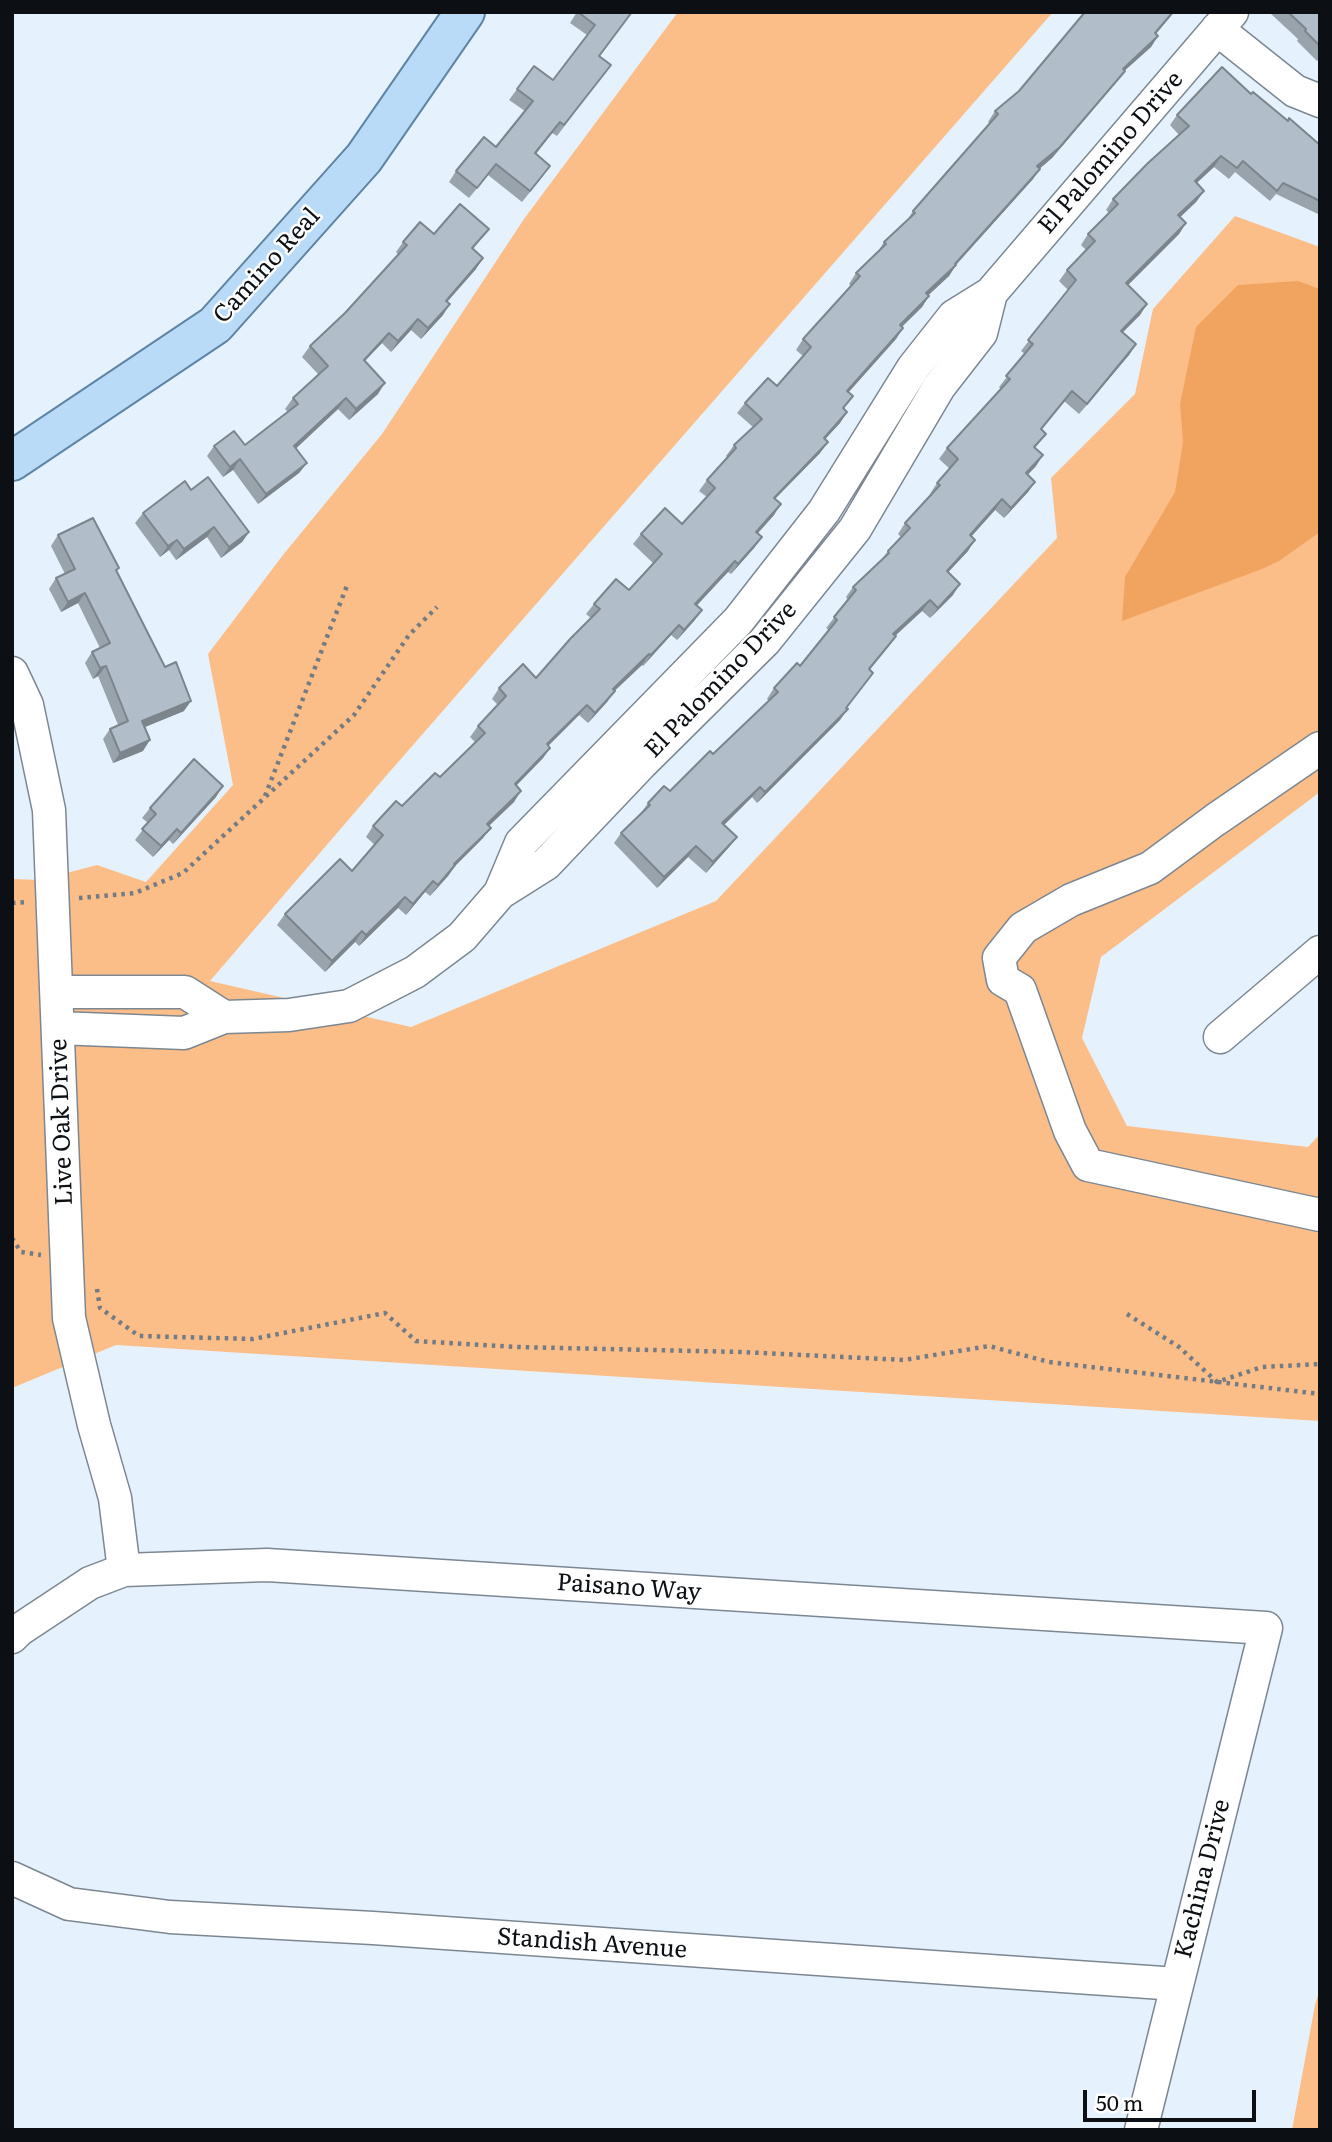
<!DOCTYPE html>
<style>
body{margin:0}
#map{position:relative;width:1332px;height:2142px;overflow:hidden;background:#e5f2fe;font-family:Literata,serif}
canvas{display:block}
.frame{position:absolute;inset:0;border:14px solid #0c1014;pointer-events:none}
.scale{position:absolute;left:1083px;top:2090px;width:173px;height:32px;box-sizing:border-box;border:4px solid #0c1014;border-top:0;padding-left:9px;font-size:21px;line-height:24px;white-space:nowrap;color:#0c1014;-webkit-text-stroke:5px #fefefe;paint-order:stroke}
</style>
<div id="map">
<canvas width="1332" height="2142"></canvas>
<div class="frame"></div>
<div class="scale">50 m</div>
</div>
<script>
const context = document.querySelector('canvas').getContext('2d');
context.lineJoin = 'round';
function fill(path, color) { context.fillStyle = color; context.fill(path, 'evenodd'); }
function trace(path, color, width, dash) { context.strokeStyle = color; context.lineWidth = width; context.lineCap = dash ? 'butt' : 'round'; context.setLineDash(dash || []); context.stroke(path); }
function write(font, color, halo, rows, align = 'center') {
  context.font = font + ' Literata,serif'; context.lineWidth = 5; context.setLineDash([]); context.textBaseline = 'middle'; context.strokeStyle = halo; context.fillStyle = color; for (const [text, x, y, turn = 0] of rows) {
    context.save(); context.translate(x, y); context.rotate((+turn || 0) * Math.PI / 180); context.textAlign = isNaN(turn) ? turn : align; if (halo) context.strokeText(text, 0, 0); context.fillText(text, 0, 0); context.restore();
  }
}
fill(new Path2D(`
 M678,12H1053L386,776L210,981L411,1027L716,901L1057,538L1051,478L1135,394L1153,309L1235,216L1320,247V792L1101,957L1082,1038L1127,1126L1308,1147L1320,1134V1421L116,1345L12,1388V879L40,880L97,865L146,882L233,785L208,654L283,555L382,434L524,219Z
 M1320,1988V2130H1292L1315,2005Z`), '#fcbe89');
fill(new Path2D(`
 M1298,281L1320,289V532L1279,561L1262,569L1122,621L1125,577L1175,492L1183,442L1180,404L1196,327L1238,285Z`), '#f0a45f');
const minor = new Path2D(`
 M1217,29L1295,91L1320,101
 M12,673L27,705L49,810L69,1318L94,1425L115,1498L124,1570
 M1320,748L1215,820L1150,868L1071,900L1023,928L999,958L1003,980L1020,990L1070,1131L1088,1165L1320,1215
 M500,893L546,864L641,764L765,641L855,529L939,387L981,333L991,293
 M57,992H185L224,1017L184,1033L58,1028
 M224,1017L289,1015L349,1006L415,972L462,937L500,893L521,843L738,621L824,511L913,368L954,316L991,293L1232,12
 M1220,1037L1320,952
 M12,1637L19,1630L90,1583L124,1570L267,1565L1266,1628L1141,2130
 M12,1878L69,1904L170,1917L373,1928L1177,1984`);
const major = new Path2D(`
 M12,461L215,325L364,158L465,12`);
trace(minor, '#7c8792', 35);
trace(major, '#5f84a4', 42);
trace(new Path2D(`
 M265,796L348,583
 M79,898L135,893L183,873L354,715L409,635L437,607
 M12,903L29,902
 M12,1238L21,1252L41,1255
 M97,1289L100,1308L139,1336L253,1339L385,1313L416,1341L517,1347L741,1352L904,1360L989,1346L1049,1362L1320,1394
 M1127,1314L1179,1347L1217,1382L1262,1367L1320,1364`), '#737c84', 4.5, [3.5, 5]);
trace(minor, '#fff', 32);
trace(major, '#badbf7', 38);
fill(new Path2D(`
 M577,12H632L600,56L603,75L557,136L552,133L536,154L543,176L522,202L488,175L469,198L449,182L456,171L496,147L525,111L509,100L534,66L553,80L587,35L570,23Z
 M1085,12H1174L1156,34L1158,36L1151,47L1123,72L1117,81L1052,158L1040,168L1033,179L956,265L949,276L928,295L929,296L922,307L902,327L896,339L848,392L844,409L847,412L840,423L825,439L828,442L820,453L775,499L774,515L758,533L762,537L754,548L731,574L728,572L696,605L702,610L694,621L677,640L671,635L643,666L642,665L614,691L607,702L588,723L579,715L548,746L550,748L543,758L516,786L514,802L489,826L483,838L455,866L448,876L430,896L425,892L406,915L398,908L359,946L355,942L325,972L277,925L285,914L352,871L375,845L366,837L373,826L440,777L475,742L470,737L478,726L498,705L492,699L499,688L536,678L591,618L586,614L594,604L629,590L653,563L633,544L641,534L682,524L707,497L699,491L707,480L727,457L726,456L734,445L753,427L737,413L745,403L777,386L803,356L796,350L803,339L851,286L849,284L856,273L877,253L884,242L906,222L913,211L990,124L988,122L995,111L1019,91Z
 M1270,12H1320V59L1317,61L1297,41L1298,39L1270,13Z
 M1251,94L1320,145V215L1276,194L1270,201L1235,172L1229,179L1214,167L1196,183L1204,191L1196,202L1180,217L1186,223L1179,234L1128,285L1147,304L1140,315L1122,333L1136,344L1129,355L1079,414L1064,401L1041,429L1046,434L1035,448L1036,466L1028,474L1035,482L1028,492L1004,518L995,510L971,536L968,551L948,572L953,595L930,618L922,611L895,636L888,647L869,670L873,673L846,708L840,720L757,803L752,797L724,825L737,837L729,847L706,873L688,857L657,888L614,843L621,833L641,813L648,803L670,791L713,754L769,701L767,699L774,688L800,666L829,630L826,628L848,600L846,597L853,587L882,559L888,551L901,537L898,534L905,523L931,495L930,494L937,483L950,469L939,459L947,448L1001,389L999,387L1025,354L1021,351L1068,290L1059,281L1067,270L1086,250L1081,245L1088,234L1109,213L1106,210L1113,199L1179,135L1170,125L1177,115Z
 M489,229L473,249L476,269L447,302L443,315L421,339L411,330L391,352L382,343L365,361L378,394L349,420L338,409L296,448L307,463L299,473L258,504L233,470L223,477L207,456L214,446L245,445L288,412L285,409L293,398L318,374L302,357L310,346L345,313L399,255L396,252L403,242L434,234Z
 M191,490L249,532L242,542L221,558L207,537L176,560L169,550L160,557L135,523L143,513Z
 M58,535L119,568L117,571L184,711L145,727L143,751L113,763L103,739L110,729L118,725L98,676L93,679L85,663L92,652L100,648L78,603L61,612L49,589L56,578L65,574L51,546Z
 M216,797L173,844L169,840L153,857L135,840L148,823L142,818L150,808Z`), '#98a3ac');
fill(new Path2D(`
 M1173,12H1174L1148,43L1155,33Z
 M1158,36L1151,47L1123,72L1117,81L1052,158L1030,177L1037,166L1123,69Z
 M1221,156L1214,167L1187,192L1195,181Z
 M1040,169L1033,179L951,270L956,265L949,276L919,304L926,293L955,264Z
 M1204,191L1196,202L1171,226L1178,215Z
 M1186,223L1179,234L1119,294L1126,283Z
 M483,258L476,269L439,311L446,301Z
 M929,296L922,307L892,336L900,325Z
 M450,304L443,315L421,339L428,328Z
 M1147,304L1140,315L1113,342L1121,331Z
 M418,319L411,330L391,352L398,341Z
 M903,328L896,339L840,402L847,391Z
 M389,333L382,343L356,370L364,360Z
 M1136,344L1129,355L1079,414L1087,404Z
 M385,383L378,394L349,420L356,409Z
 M346,398L338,409L287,457L294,446Z
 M847,412L840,423L816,449L824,438Z
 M828,442L820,453L766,508L774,498Z
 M1043,455L1036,466L1019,484L1026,473Z
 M240,459L233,470L223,477L230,467Z
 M307,463L299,473L258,504L266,494Z
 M1035,482L1028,492L1004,518L1011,508Z
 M1002,499L995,510L963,546L970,535Z
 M781,504L774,515L749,543L756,532Z
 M214,527L207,537L176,560L184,549Z
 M249,532L242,542L221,558L229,547Z
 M762,537L754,548L731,574L738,564Z
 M177,540L169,550L160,557L168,546Z
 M975,540L968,551L939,582L947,571Z
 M735,561L728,572L688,615L695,604Z
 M960,584L953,595L930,618L938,608Z
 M85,593L78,603L61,612L68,602Z
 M930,600L922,611L885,645L893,634Z
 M702,610L694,621L677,640L684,630Z
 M679,625L671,635L643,666L651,655Z
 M896,636L888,647L861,680L869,669Z
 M649,654L642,665L605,700L613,689Z
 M106,666L98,676L93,679L100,668Z
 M615,691L607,702L588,723L595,713Z
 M191,701L184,711L135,731L142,721Z
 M587,705L579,715L539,755L547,744Z
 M848,709L840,720L757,803L765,792Z
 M150,740L143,751L113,763L120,753Z
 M550,748L543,758L507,795L515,784Z
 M223,786L216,797L173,844L181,833Z
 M760,787L752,797L715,834L722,823Z
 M521,791L514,802L479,835L487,824Z
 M491,828L483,838L455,866L448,876L430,896L454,864Z
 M177,829L169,840L153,857L161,846Z
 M737,837L729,847L706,873L713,862Z
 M696,846L688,857L657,888L664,877Z
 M433,881L425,892L406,915L413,904Z
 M405,897L398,908L359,946L366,935Z
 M362,931L355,942L325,972L332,961Z`), '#7c848c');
const building = new Path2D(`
 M578,12H632L599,56L611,65L564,125L560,122L535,153L550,166L530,191L496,164L477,188L456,171L484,137L496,147L533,101L517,89L534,66L553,80L595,25Z
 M1085,12H1173L1155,33L1158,36L1123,69L1125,71L1060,147L1037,166L1040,169L955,264L956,265L926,293L929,296L900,325L903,328L847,391L853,396L843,408L847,412L824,438L828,442L774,498L781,504L756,532L762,537L738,564L735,561L695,604L702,610L684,630L679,625L651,655L649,654L613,689L615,691L595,713L587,705L547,744L550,748L515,784L521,791L487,824L491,828L454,864L455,865L438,885L433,881L413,904L405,897L366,935L362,931L332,961L285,914L340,859L352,871L383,835L373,826L396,801L402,806L435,773L440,777L485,733L478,726L506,696L499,688L523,664L536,678L571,638L600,609L594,604L616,579L629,590L662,554L641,534L665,508L682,524L715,488L707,480L736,448L734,445L762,419L745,403L768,378L777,386L811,347L803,339L860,276L856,273L886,244L884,242L915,213L913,211L998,114L995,111L1019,91Z
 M1288,12H1320V46L1305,31L1306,29Z
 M1222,67L1251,94L1253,92L1288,121L1289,118L1320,145V201L1283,183L1277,191L1243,161L1237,168L1221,156L1195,181L1204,191L1178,215L1186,223L1126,283L1147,304L1121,331L1136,344L1087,404L1072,391L1041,429L1046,434L1034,447L1043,455L1026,473L1035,482L1011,508L1002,499L970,535L975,540L947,571L960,584L938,608L930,600L893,634L896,636L869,669L873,673L846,708L848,709L765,792L760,787L722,823L737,837L713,862L696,846L664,877L621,833L650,805L648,803L664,786L670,791L710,751L713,754L778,692L774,688L797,663L800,666L837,620L834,617L856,590L853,587L889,553L888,551L910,528L905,523L940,485L937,483L958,459L947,448L1010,379L1006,376L1033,344L1028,340L1076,280L1067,270L1095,241L1088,234L1118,204L1113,199L1148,163L1189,126L1177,115Z
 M460,204L489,229L472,248L483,258L446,301L450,304L428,328L418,319L398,341L389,333L364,360L385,383L356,409L346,398L294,446L307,463L266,494L240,459L230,467L214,446L234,431L245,445L298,404L293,398L328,366L310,346L345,313L407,245L403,242L420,222L434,234Z
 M208,477L249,532L229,547L214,527L184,549L177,540L168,546L143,513L185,481L191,490Z
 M93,518L119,568L116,570L165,667L176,662L191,701L142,721L150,740L120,753L110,729L128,721L106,666L100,668L92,652L110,643L85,593L68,602L56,578L75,569L58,535Z
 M194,759L223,786L181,833L177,829L161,846L142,829L156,814L150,808Z`);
fill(building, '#b1bdc8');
trace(building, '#7c848c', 2);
write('24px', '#0c1014', '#fefefe', [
 ["El Palomino Drive",1111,153,-49],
 ["Camino Real",267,266,-48],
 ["El Palomino Drive",721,680,-46],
 ["Live Oak Drive",62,1122,-92],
 ["Paisano Way",629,1588,4],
 ["Kachina Drive",1203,1879,-76],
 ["Standish Avenue",592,1944,4]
]);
</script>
